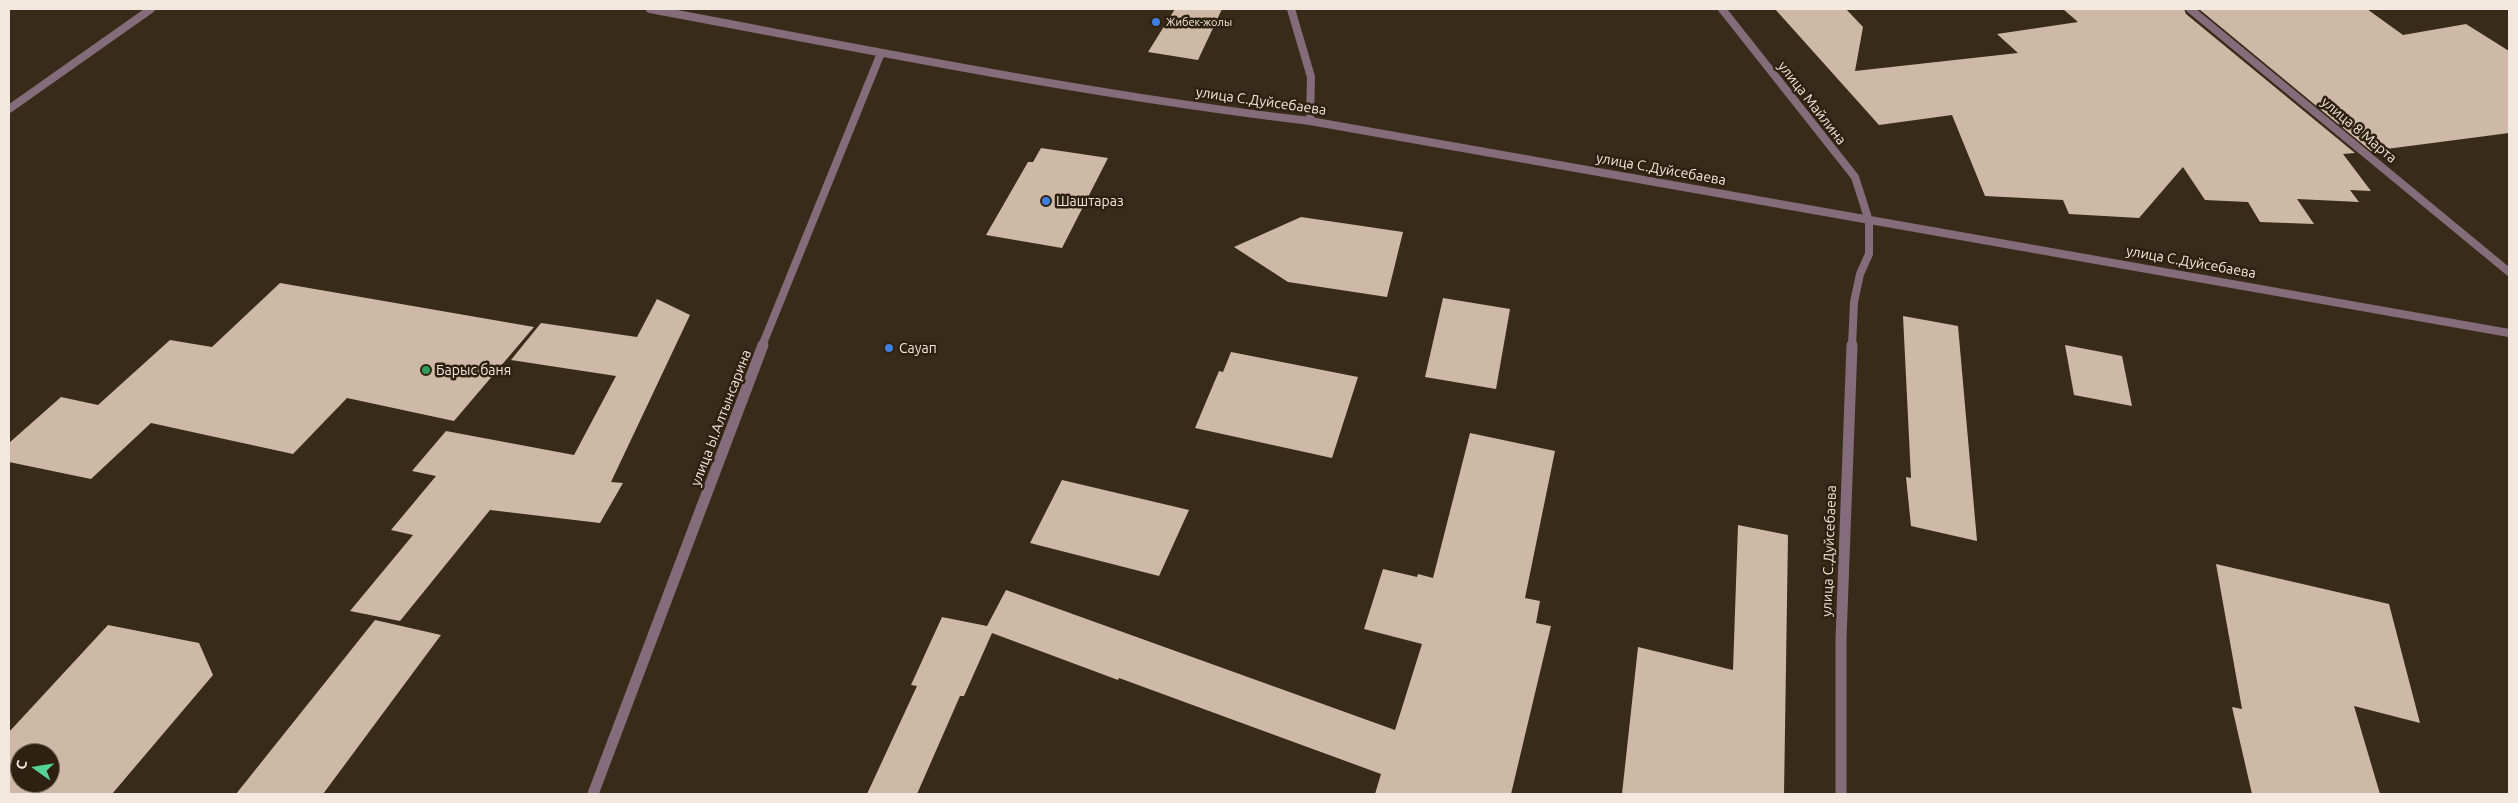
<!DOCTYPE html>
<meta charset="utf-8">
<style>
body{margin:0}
#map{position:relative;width:2518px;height:803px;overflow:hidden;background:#392b19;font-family:Ubuntu,sans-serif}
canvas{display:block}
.frame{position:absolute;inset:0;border:10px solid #f2e8dd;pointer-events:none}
.north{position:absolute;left:10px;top:743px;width:50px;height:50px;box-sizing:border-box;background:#2f2110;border:1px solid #7d7162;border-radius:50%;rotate:283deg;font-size:14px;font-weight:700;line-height:20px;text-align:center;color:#f2e8dd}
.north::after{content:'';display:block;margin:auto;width:18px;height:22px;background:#53d396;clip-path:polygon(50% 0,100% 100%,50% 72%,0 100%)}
</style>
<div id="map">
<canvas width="2518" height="803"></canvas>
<div class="frame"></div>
<div class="north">С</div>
</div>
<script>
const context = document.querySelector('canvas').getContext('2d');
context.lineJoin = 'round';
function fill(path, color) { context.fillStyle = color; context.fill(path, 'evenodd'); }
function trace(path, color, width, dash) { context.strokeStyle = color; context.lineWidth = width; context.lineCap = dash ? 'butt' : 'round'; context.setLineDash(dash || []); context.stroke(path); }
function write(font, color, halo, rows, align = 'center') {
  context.font = font + ' Ubuntu,sans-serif'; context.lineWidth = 5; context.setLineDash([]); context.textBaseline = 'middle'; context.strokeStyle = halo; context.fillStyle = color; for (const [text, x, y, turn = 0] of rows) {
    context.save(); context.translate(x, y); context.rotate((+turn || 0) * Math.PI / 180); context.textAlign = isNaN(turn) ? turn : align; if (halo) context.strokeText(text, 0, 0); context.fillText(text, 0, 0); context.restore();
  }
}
fill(new Path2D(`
 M1175,9H1222L1198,60L1148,52Z
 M1775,9H1846L1863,27L1855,71L2018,53L1997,34L2078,22L2063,9H2184L2186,14L2355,153L2343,154L2371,191L2350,190L2359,202L2297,199L2314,224L2260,222L2248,202L2205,200L2183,167L2139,218L2069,214L2063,200L1985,196L1952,115L1879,125Z
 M2199,9H2367L2403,35L2466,24L2509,51V133L2371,151Z
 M1041,148L1108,158L1062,248L986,235L1028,162H1033Z
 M1301,217L1403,232L1387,297L1288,282L1234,247Z
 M280,283L534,327L454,421L347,398L293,454L151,423L91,479L9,462V443L61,397L98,405L170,340L212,347Z
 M1443,298L1510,309L1496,389L1425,377Z
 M657,299L690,315L611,482L623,483L600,523L490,510L400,621L350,611L413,535L391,530L436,476L412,471L446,431L574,455L616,376L511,360L541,323L637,337Z
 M1903,316L1958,326L1977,541L1911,526L1906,477L1911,478Z
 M2065,345L2122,356L2132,406L2074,395Z
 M1231,352L1358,377L1332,458L1195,428L1219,371L1223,372Z
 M1470,433L1555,451L1525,598L1540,601L1536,623L1551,626L1511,794H1375L1381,774L1119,678L1118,680L992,633L964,696H960L917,794H867L917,686L911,685L942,617L987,626L1006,590L1395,730L1422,644L1364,629L1383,569L1417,577L1418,574L1433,578Z
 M1062,480L1189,510L1159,576L1030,543Z
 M1738,525L1788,535L1784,794H1622L1638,647L1733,670Z
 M2216,564L2389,604L2420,723L2354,706L2380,794H2252L2232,707L2242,709Z
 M375,620L441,635L323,794H236Z
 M108,625L199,643L213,675L112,794H9V732ZM20,753H50V783H20Z`), '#ceb9a6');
trace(new Path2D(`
 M9,109L151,9`), '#856c7b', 8);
trace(new Path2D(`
 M1291,9L1311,77L1310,121
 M1722,9L1855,177L1869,221V254L1860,274L1854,302L1852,346
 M2190,9L2509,272`), '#856c7b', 8);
trace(new Path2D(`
 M1841,794V639L1852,345`), '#856c7b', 11);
trace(new Path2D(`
 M650,9C870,50 1088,95 1310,121L2509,333
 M762,346L881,53`), '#856c7b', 8);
trace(new Path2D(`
 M593,794L763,345`), '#856c7b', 11);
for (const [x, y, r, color] of [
 [1156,22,5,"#3f7fe0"],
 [1046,201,5,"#3f7fe0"],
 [889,348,5,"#3f7fe0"],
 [426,370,5,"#2e9e5b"]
]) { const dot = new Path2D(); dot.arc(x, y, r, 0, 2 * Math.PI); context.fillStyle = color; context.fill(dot); trace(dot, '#2f2110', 2); }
write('11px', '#f2e8dd', '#2f2110', [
 ["Жибек-жолы",1166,22]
], 'left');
write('14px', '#f2e8dd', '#2f2110', [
 ["улица С.Дуйсебаева",1261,101,8],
 ["улица Майлина",1812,103,52],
 ["улица 8 Марта",2359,130,40],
 ["улица С.Дуйсебаева",1661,169,10],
 ["улица С.Дуйсебаева",2191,262,10],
 ["улица Ы.Алтынсарина",721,418,-69],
 ["улица С.Дуйсебаева",1829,551,-88]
]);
write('14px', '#f2e8dd', '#2f2110', [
 ["Шаштараз",1056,201],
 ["Сауап",899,348],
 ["Барыс баня",436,370]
], 'left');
</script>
